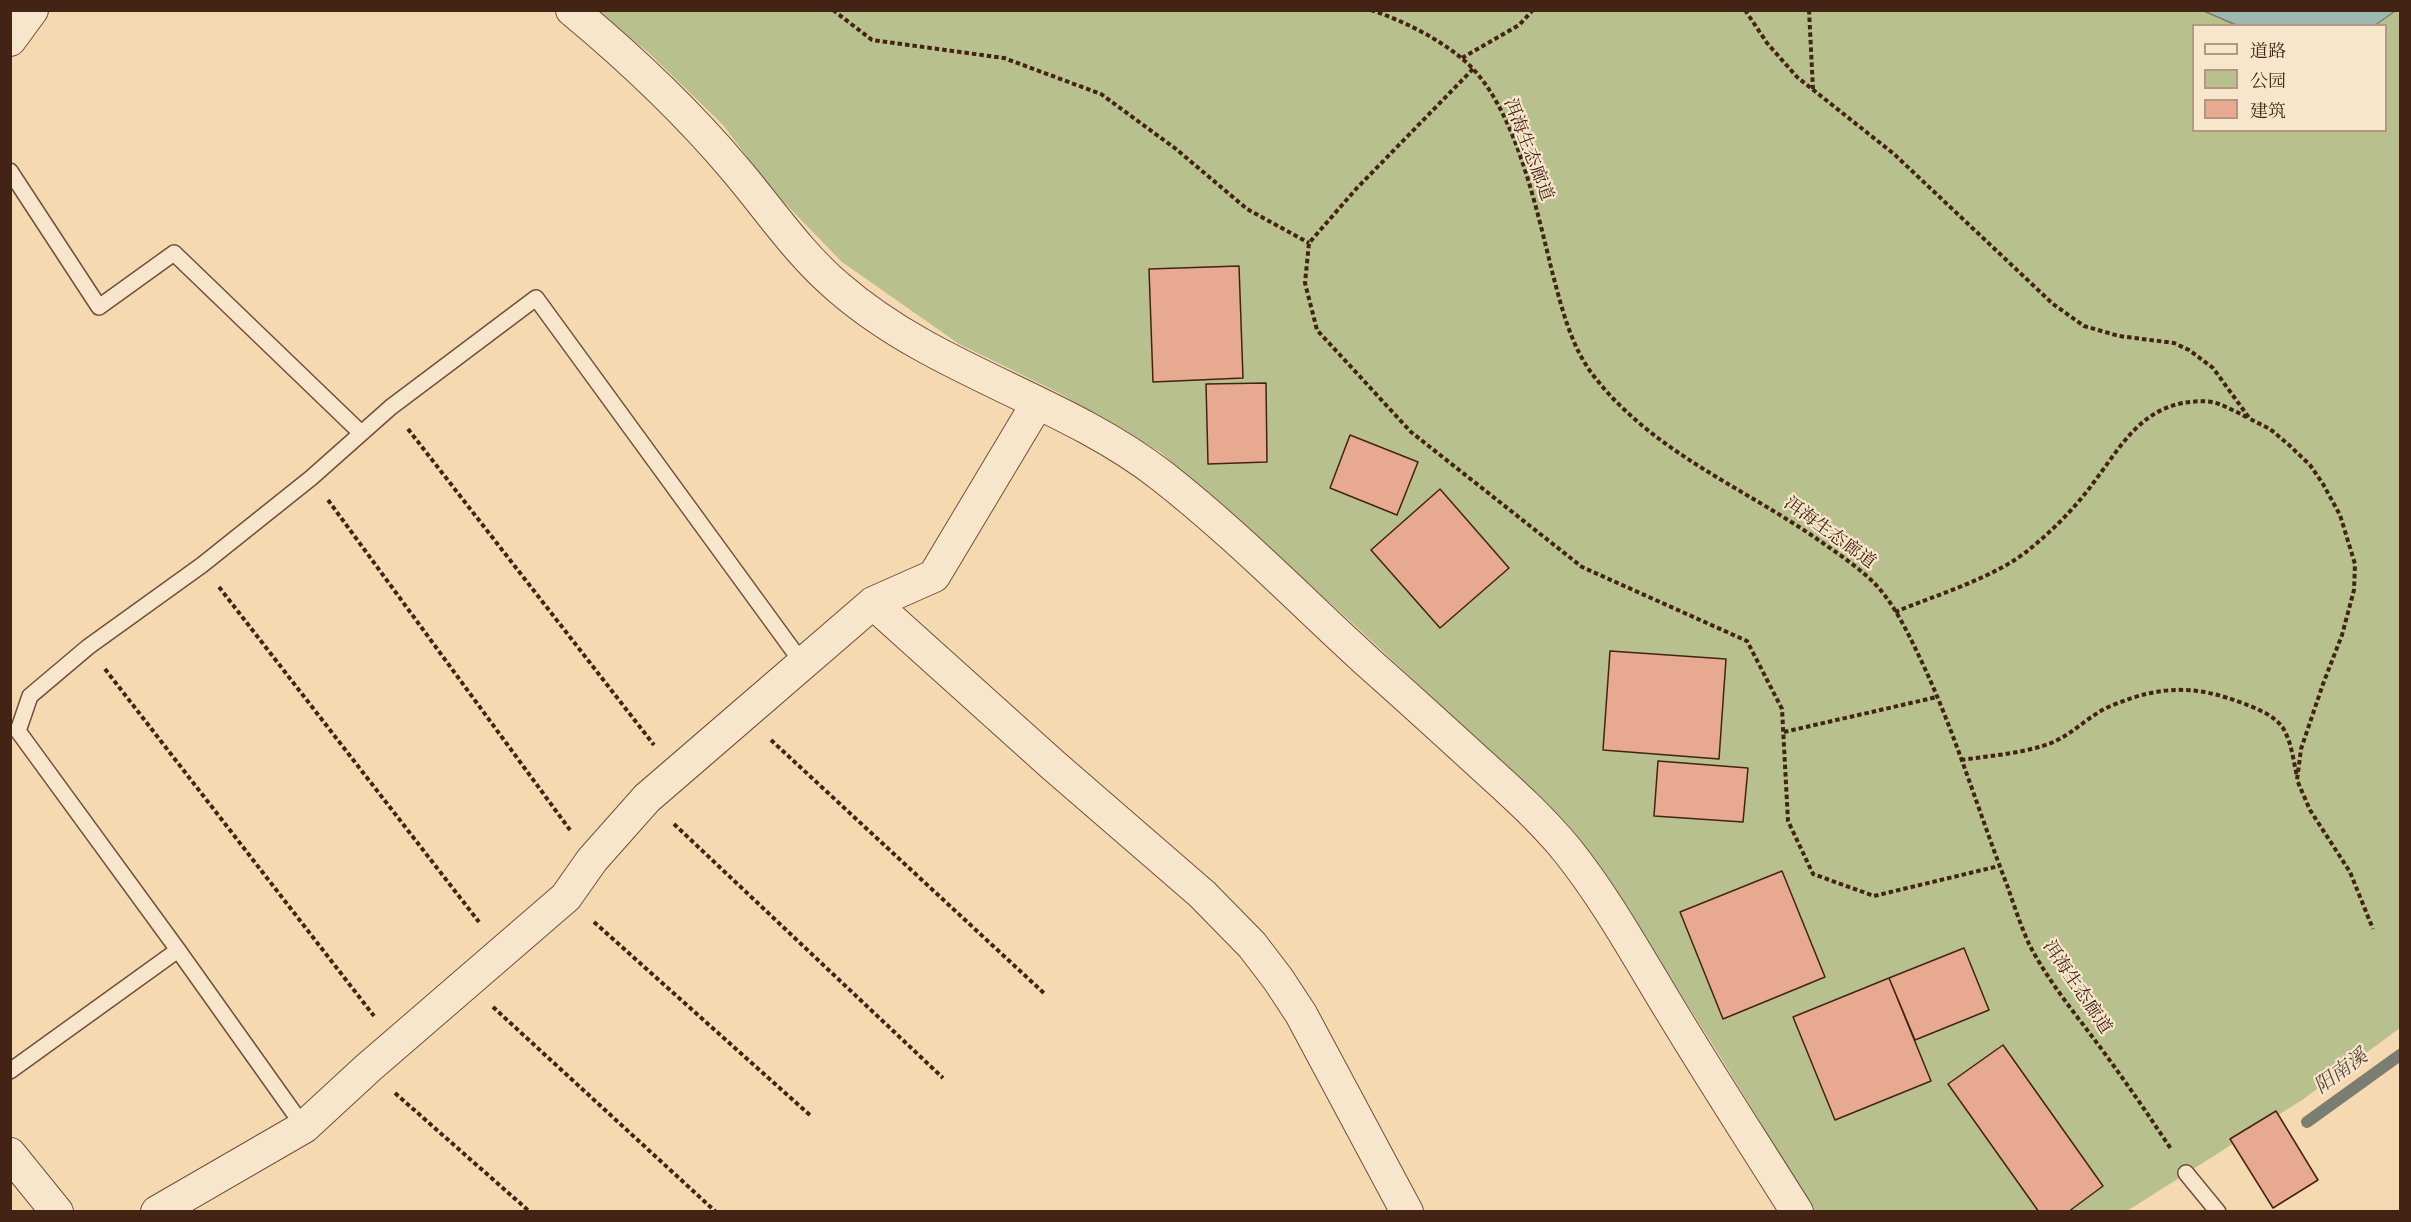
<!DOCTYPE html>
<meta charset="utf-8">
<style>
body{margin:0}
#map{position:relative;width:2411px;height:1222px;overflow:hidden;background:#f5d9b0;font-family:"IM FELL DW Pica","Noto Serif SC",serif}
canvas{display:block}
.frame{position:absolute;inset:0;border:12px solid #432313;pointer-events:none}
.legend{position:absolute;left:2192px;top:24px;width:195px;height:108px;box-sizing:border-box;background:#f8e6cc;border:2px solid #b09882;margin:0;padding:8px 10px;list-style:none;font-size:18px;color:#432313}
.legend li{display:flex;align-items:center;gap:12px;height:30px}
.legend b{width:30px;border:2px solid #b09882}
</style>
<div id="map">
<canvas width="2411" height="1222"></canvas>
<div class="frame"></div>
<ul class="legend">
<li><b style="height:8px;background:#f8e6cc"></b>道路</li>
<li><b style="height:16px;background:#b8c08e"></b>公园</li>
<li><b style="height:16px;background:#e7a98f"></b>建筑</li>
</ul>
</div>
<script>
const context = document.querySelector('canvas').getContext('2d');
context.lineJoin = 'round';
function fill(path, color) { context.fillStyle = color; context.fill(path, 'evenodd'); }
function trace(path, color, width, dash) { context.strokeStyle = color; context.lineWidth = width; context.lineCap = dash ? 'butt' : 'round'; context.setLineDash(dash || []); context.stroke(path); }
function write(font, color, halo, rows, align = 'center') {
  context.font = font + ' "IM FELL DW Pica","Noto Serif SC",serif'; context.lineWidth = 4.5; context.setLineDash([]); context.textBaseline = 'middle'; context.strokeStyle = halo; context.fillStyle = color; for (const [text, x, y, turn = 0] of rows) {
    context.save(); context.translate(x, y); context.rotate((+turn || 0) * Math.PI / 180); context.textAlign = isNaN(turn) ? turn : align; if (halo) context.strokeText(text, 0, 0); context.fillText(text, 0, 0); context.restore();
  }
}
fill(new Path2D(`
 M596,11H2204L2236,25L2194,26V130H2386V26L2374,25L2395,11H2400V1028L2302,1100L2127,1211H1814L1718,1053L1634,921L1553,816L1470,733L1347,618L1160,452L1059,393L959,344L842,262L774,192L723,125L648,52Z`), '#b8c08e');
const water = new Path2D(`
 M2204,11H2395L2374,26L2236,25Z`);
fill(water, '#9eb9b2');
trace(water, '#7a7d72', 1.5);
trace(new Path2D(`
 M2307,1122L2400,1055`), '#7a7d72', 12);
const building = new Path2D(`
 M1239,266L1243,378L1153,382L1149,269Z
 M1266,383L1267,462L1208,464L1206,384Z
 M1350,435L1418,462L1397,515L1330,488Z
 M1440,489L1509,568L1440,628L1371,550Z
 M1610,651L1726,659L1719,759L1603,750Z
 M1658,761L1748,768L1743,822L1654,816Z
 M1782,871L1825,977L1723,1019L1680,912Z
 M1964,948L1989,1010L1915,1040L1889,978Z
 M1889,978L1931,1081L1835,1120L1793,1017Z
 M2003,1045L2103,1186L2068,1212H2039L1948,1084Z
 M2276,1111L2318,1180L2273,1208L2230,1139Z`);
fill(building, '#e7a98f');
trace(building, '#432313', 1.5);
const service = new Path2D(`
 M10,171L99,307L174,253L361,433
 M10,1071L178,950
 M304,1127L178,950L18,731L30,696L88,647L202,565L311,478L391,407L536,298L803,664
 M2186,1173L2218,1212`);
const minor = new Path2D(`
 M572,10C631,59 686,111 735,169C769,209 798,253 838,287C934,371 1063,399 1162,476C1236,534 1301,601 1370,664C1405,695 1439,726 1474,758C1506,787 1539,816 1567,850C1607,900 1638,957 1671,1011C1712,1079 1755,1145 1797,1212
 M10,40L32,10
 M873,603L1053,765L1202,894L1252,945L1278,979L1301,1014L1407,1212
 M10,1154L57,1212
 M157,1212L304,1127L368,1068L566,897L592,860L647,798L676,773L873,603L934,576L1037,404`);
trace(service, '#70503a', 18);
trace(minor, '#70503a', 34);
trace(new Path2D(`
 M833,10L872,40L1004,58L1101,94L1176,149L1247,209L1309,243
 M1371,10C1404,21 1440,39 1466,62C1516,107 1537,212 1553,275C1562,309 1571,346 1593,375C1652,452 1743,487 1820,541C1840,555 1861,569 1877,586C1895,606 1907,631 1918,654C1954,728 1977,808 2007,885C2014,905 2021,927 2030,946C2049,982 2076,1015 2100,1047C2125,1081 2148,1114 2171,1149
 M1745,10L1767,43L1797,77L1894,154L2053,304L2084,326L2119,336L2174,343L2189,350L2213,368L2250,419L2270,429L2289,445L2310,465L2323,484L2340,515L2355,564L2354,590L2342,635L2323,684L2301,749L2297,780L2310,810L2350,872L2373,929
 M1809,10L1813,89
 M1462,58L1519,25L1533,10
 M1473,69L1356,189L1309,243L1305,283L1317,330L1411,432L1582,567L1747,641L1782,709L1788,821L1813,874L1874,896L1999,866
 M408,429L654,745
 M328,500L570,830
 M219,587L479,922
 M1895,612C1936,595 1997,577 2031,548C2054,529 2076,507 2094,482C2119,449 2139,411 2183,403C2195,401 2208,400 2219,404C2229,408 2239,413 2248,418
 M105,669L374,1016
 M1784,732L1937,697
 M771,740L1046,995
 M1961,760C1988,756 2017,754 2042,746C2070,739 2087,715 2113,705C2162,685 2196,685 2245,704C2258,709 2275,716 2283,728C2292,743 2293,760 2297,776
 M674,824L943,1078
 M594,922L811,1116
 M493,1007L716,1212
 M395,1093L530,1212`), '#432313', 4, [4.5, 3]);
trace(service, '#f8e6cc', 15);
trace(minor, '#f8e6cc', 32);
write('18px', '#432313', '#f8e6cc', [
 ["洱海生态廊道",1527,150,69],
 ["洱海生态廊道",1829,534,36],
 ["洱海生态廊道",2076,988,56]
]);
write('italic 20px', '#5a483b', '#f8e6cc', [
 ["阳南溪",2342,1073,-36]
]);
</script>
